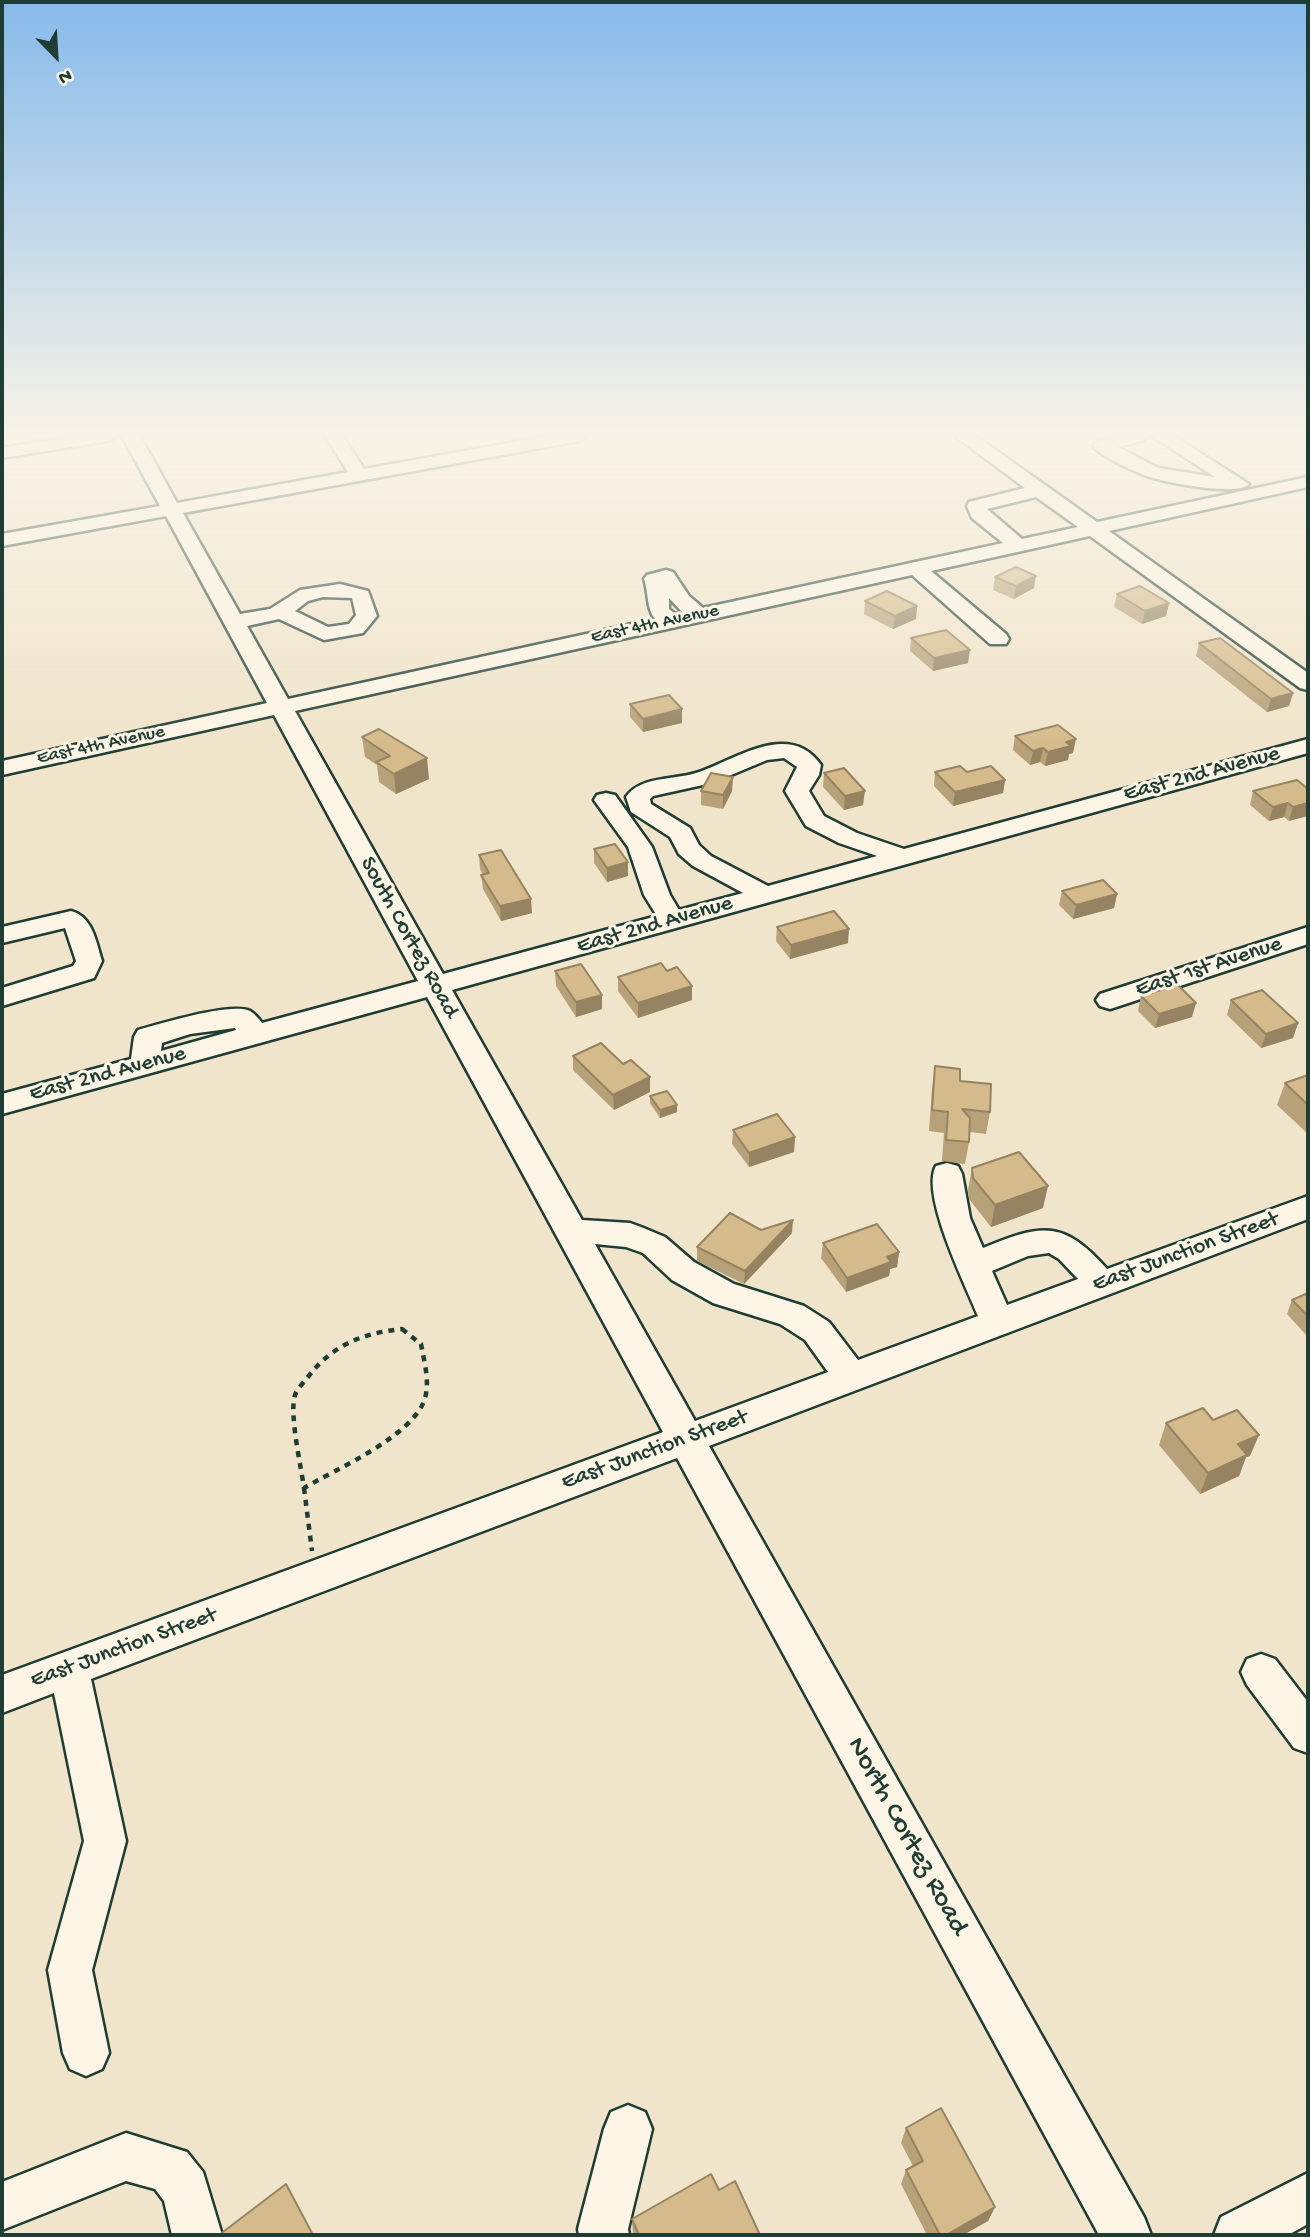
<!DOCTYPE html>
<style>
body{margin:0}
#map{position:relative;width:1310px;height:2237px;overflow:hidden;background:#f0e4ca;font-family:"Gochi Hand",sans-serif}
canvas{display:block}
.frame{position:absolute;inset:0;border:4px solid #1f3d34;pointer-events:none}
.north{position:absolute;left:21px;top:21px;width:70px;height:70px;-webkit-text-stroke:5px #fcf5e5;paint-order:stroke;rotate:156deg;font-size:19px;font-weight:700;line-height:28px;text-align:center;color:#1f3d34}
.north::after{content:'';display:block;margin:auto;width:24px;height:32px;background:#1f3d34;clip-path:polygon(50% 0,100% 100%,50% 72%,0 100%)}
</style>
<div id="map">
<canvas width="1310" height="2237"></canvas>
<div class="frame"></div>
<div class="north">N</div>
</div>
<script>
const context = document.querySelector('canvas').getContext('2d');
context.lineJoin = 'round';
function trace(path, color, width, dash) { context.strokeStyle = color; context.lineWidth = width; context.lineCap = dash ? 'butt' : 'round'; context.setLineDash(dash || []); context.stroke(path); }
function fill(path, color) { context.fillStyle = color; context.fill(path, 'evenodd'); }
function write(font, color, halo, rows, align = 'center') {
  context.font = font + ' "Gochi Hand",sans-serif'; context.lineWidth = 6; context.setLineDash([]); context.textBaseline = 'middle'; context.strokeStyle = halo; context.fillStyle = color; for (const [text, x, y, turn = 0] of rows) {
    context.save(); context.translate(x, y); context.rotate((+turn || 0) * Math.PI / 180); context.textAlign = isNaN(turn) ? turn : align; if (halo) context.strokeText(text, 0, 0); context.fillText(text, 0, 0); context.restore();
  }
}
const minor = new Path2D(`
 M74,436H117L108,441L2,458V448Z
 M122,436H140L177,503L348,472L325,436H343L364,469L548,436H588L579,441L183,513L240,614L270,609L300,590L340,584L368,591L377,616L363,633L324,640L279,619L247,626L288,699L655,619C646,608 649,593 644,579L647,575L666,570L673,572L689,596L703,608L1003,543L972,518L967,506L969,502L1025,488L955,436H976L1097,522L1308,477V487L1109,531L1308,673V690L1300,688L1090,536L931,571L1006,634L1009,639L1006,644H990L912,575L295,711L443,974L657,916L644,895L628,847L594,800L597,795L606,793L615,795L652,847L670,895L679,910L743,893L693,866L679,854L670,837L631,812L626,797C640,776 674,780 696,773C734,761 789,719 821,765L819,775L809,791L824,816L857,833L904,849L1308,739V753L452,990L582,1220L630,1223L641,1227L665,1237L694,1262L734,1284L804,1306L829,1322L858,1360L978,1316C966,1286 920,1194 936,1166L947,1163L958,1166L962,1174L970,1218L983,1248C1041,1224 1063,1219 1107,1269L1308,1196V1219L709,1446L1144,2217L1151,2235H1099L677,1458L91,1679L126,1841L92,1970L109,2053L102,2069L86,2076L70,2069L63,2053L48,1970L84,1841L54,1693L2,1713V1675L663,1432L427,997L2,1114V1094L131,1059L134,1037L138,1030C160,1024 231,1002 250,1011C255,1014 259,1019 262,1023L418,981L274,715L2,775V761L267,703L166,516L2,546V534L160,506ZM1036,497L1078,527L1022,539L987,509ZM323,597L352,598L356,615L349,624L328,627L295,611L308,601ZM669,598L683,613L675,614L669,609ZM784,758L797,767L785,791L806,826L839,843L877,856L768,886L711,856L699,845L690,828L651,804L650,799L653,796L712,783L767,760ZM235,1028L236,1030L161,1051L162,1043L190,1034ZM595,1244L626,1247L643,1253L672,1280L713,1303L780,1324L805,1340L828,1372L695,1421ZM1049,1253L1059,1259L1078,1279L1007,1305L992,1271L1028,1256Z
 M1117,436H1147L1144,440L1118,447L1158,468L1215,477L1152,436H1174L1249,484C1239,497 1161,482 1144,475C1130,469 1103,458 1093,446L1096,442Z
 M71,911C93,917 96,942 102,961L94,978L2,1006V988L73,966L76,961L65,928L2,943V927Z
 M1308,927V944L1110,1009L1100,1006L1096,1000L1100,994Z
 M1261,1654L1275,1659L1308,1702V1753L1294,1748L1247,1685L1241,1672L1247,1659Z
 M628,2105L645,2112L652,2129L628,2229L629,2235H579L578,2229L604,2129L611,2112Z
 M126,2133L187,2152L203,2172L222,2235H172L164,2201L155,2189L126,2181L2,2230V2182Z
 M1308,2173V2224L1288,2235H1214L1221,2217Z`);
trace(minor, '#1f3d34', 5);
trace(new Path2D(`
 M402,1329L421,1344C424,1361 430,1381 425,1398C414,1436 336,1469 304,1488C301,1466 289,1414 295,1395C297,1389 304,1382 308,1377C332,1345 363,1333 402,1329Z
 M304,1488L312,1551`), '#1f3d34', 4.5, [6, 6]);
fill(minor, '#fcf5e5');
fill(new Path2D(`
 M995,577L1034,588L1014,599L993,590Z
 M1117,594L1169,603L1166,616L1142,624L1114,607Z
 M865,601L917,606L916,619L893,629L864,614Z
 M911,638L968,663L933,671L910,651Z
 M1199,643L1293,693L1289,706L1267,712L1196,656Z
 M630,704L682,709V723L643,732L630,717Z
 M1015,736L1073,753L1069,754L1068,760L1045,766L1040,762L1030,765L1013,750Z
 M362,737L429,779L396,794L379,782L377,765L365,757Z
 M935,772H967L1005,780L1003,793L953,806L934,786Z
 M824,773L863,805L844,810L823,787Z
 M1308,789L1289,821L1284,817L1269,821L1250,805L1253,791Z
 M701,791H732L723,809L701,805Z
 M594,849L628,876L607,882L594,863Z
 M479,855L532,913L501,921L483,889L481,875H483L480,869Z
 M1062,891L1117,894L1114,908L1073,919L1059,905Z
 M777,927L848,943L790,959L776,941Z
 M555,971L602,1009L576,1017L556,986Z
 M667,971L692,986V1000L638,1018L618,991V977Z
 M1141,996L1192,1017L1155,1028L1138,1011Z
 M1231,1000L1298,1023L1293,1038L1261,1048L1227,1015Z
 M573,1056L650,1077V1092L614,1110L573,1070Z
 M935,1066L990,1112L986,1134L970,1132L969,1142L965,1164L942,1161L944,1133L929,1131L932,1088Z
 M1308,1075V1134L1277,1105L1285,1083Z
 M650,1096L677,1105V1112L660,1118L650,1103Z
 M733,1130L795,1137L794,1152L749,1167L732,1144Z
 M972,1168L1043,1208L991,1227L969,1199L968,1190Z
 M761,1230L792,1233L744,1284L697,1261V1247Z
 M823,1243L899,1252L897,1267L890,1269L889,1276L846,1292L821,1258Z
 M1308,1293V1337L1287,1314L1292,1300Z
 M1213,1420L1250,1456L1246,1457L1239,1476L1200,1494L1159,1445L1166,1423Z
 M906,2128L995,2207L988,2221L963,2235H927L901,2184L906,2170L913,2166L901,2143Z
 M719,2190L760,2235H633L632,2219Z`), '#b7a178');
fill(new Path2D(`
 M1036,576L1034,588L1014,599L1016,586Z
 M1169,603L1166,616L1142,624L1145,611Z
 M917,606L916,619L893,629L895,616Z
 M970,650L968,663L933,671L934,658Z
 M1293,693L1289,706L1267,712L1271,699Z
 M682,709V723L643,732V719Z
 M1076,739L1073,753L1069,754L1068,760L1045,766L1048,752L1066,742Z
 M1043,748L1040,762L1030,765L1033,751Z
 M427,758L429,779L396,794L394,774Z
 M733,777L732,791L723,809V795Z
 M1005,780L1003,793L953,806L955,792Z
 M865,791L863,805L844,810L845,796Z
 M1288,803L1284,817L1269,821L1273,807Z
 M1308,803V816L1289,821L1293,807Z
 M628,862V876L607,882V868Z
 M1117,894L1114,908L1073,919L1076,905Z
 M531,899L532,913L501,921L500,906Z
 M849,929L848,943L790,959L791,945Z
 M692,986V1000L638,1018V1003Z
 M602,995V1009L576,1017V1002Z
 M1196,1003L1192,1017L1155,1028L1159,1014Z
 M1298,1023L1293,1038L1261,1048L1266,1034Z
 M650,1077V1092L614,1110L613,1095Z
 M677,1105V1112L660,1118V1110Z
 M795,1137L794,1152L749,1167V1153Z
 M1048,1186L1043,1208L991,1227L995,1205Z
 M793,1220L792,1233L744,1284L745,1271Z
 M899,1252L897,1267L890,1269L889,1276L846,1292L847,1278L887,1257Z
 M1259,1435L1250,1456L1246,1457L1239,1476L1200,1494L1208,1473L1238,1444Z
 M995,2207L988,2221L963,2235H946Z`), '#958361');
const building = new Path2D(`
 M1016,567L1036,576L1016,586L995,577Z
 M1140,586L1169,603L1145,611L1117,594Z
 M887,591L917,606L895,616L865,601Z
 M946,630L970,650L934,658L911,638Z
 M1220,638L1293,693L1271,699L1199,643Z
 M669,695L682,709L643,719L630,704Z
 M1058,725L1076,739L1066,742L1071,746L1048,752L1043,748L1033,751L1015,736Z
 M379,729L427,758L394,774L376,762L390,756L362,737Z
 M960,766L967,772L991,766L1005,780L955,792L935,772Z
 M844,768L865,791L845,796L824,773Z
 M711,773L733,777L723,795L701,791Z
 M1297,780L1308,789V803L1293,807L1288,803L1273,807L1253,791Z
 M615,844L628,862L607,868L594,849Z
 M501,850L531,899L500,906L481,875L489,873L479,855Z
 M1103,880L1117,894L1076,905L1062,891Z
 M834,911L849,929L791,945L777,927Z
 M661,963L667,971L677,967L692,986L638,1003L618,977Z
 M581,964L602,995L576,1002L555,971Z
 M1178,985L1196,1003L1159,1014L1141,996Z
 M1262,990L1298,1023L1266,1034L1231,1000Z
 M601,1043L623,1064L631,1060L650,1077L613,1095L573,1056Z
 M935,1066L960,1069V1081L991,1084L990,1112L962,1109L970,1118L969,1142L946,1140L948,1112L932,1110Z
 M1308,1075V1105L1285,1083Z
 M667,1091L677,1105L660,1110L650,1096Z
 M777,1114L795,1137L749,1153L733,1130Z
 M1019,1152L1048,1186L995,1205L973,1178L972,1168Z
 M730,1213L761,1230L793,1220L745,1271L697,1247Z
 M877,1224L899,1252L887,1257L891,1262L847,1278L823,1243Z
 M1308,1293V1316L1292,1300Z
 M1203,1408L1213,1420L1237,1410L1259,1435L1238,1444L1247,1455L1208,1473L1166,1423Z
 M941,2108L995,2207L946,2235H940L906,2170L923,2161L906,2128Z
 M711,2174L719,2190L735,2181L760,2235H639L632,2219Z
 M286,2184L313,2235H219Z`);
fill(building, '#d5bb8b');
trace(building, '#958361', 2);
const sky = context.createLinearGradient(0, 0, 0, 749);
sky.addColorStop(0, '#87baeb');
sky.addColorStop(0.58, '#f8f3e7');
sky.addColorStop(1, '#f8f3e700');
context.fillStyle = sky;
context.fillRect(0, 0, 1310, 749);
write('19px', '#1f3d34', '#fcf5e5', [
 ["East 4th Avenue",655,625,-12],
 ["East 4th Avenue",101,746,-12]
]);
write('23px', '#1f3d34', '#fcf5e5', [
 ["East 2nd Avenue",1202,775,-15],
 ["East 2nd Avenue",655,926,-16],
 ["South Cortez Road",408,938,61],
 ["East 1st Avenue",1209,968,-18],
 ["East 2nd Avenue",108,1075,-15],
 ["East Junction Street",1186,1253,-20],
 ["East Junction Street",655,1451,-20],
 ["East Junction Street",124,1649,-20]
]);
write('28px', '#1f3d34', '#fcf5e5', [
 ["North Cortez Road",906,1837,61]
]);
</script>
